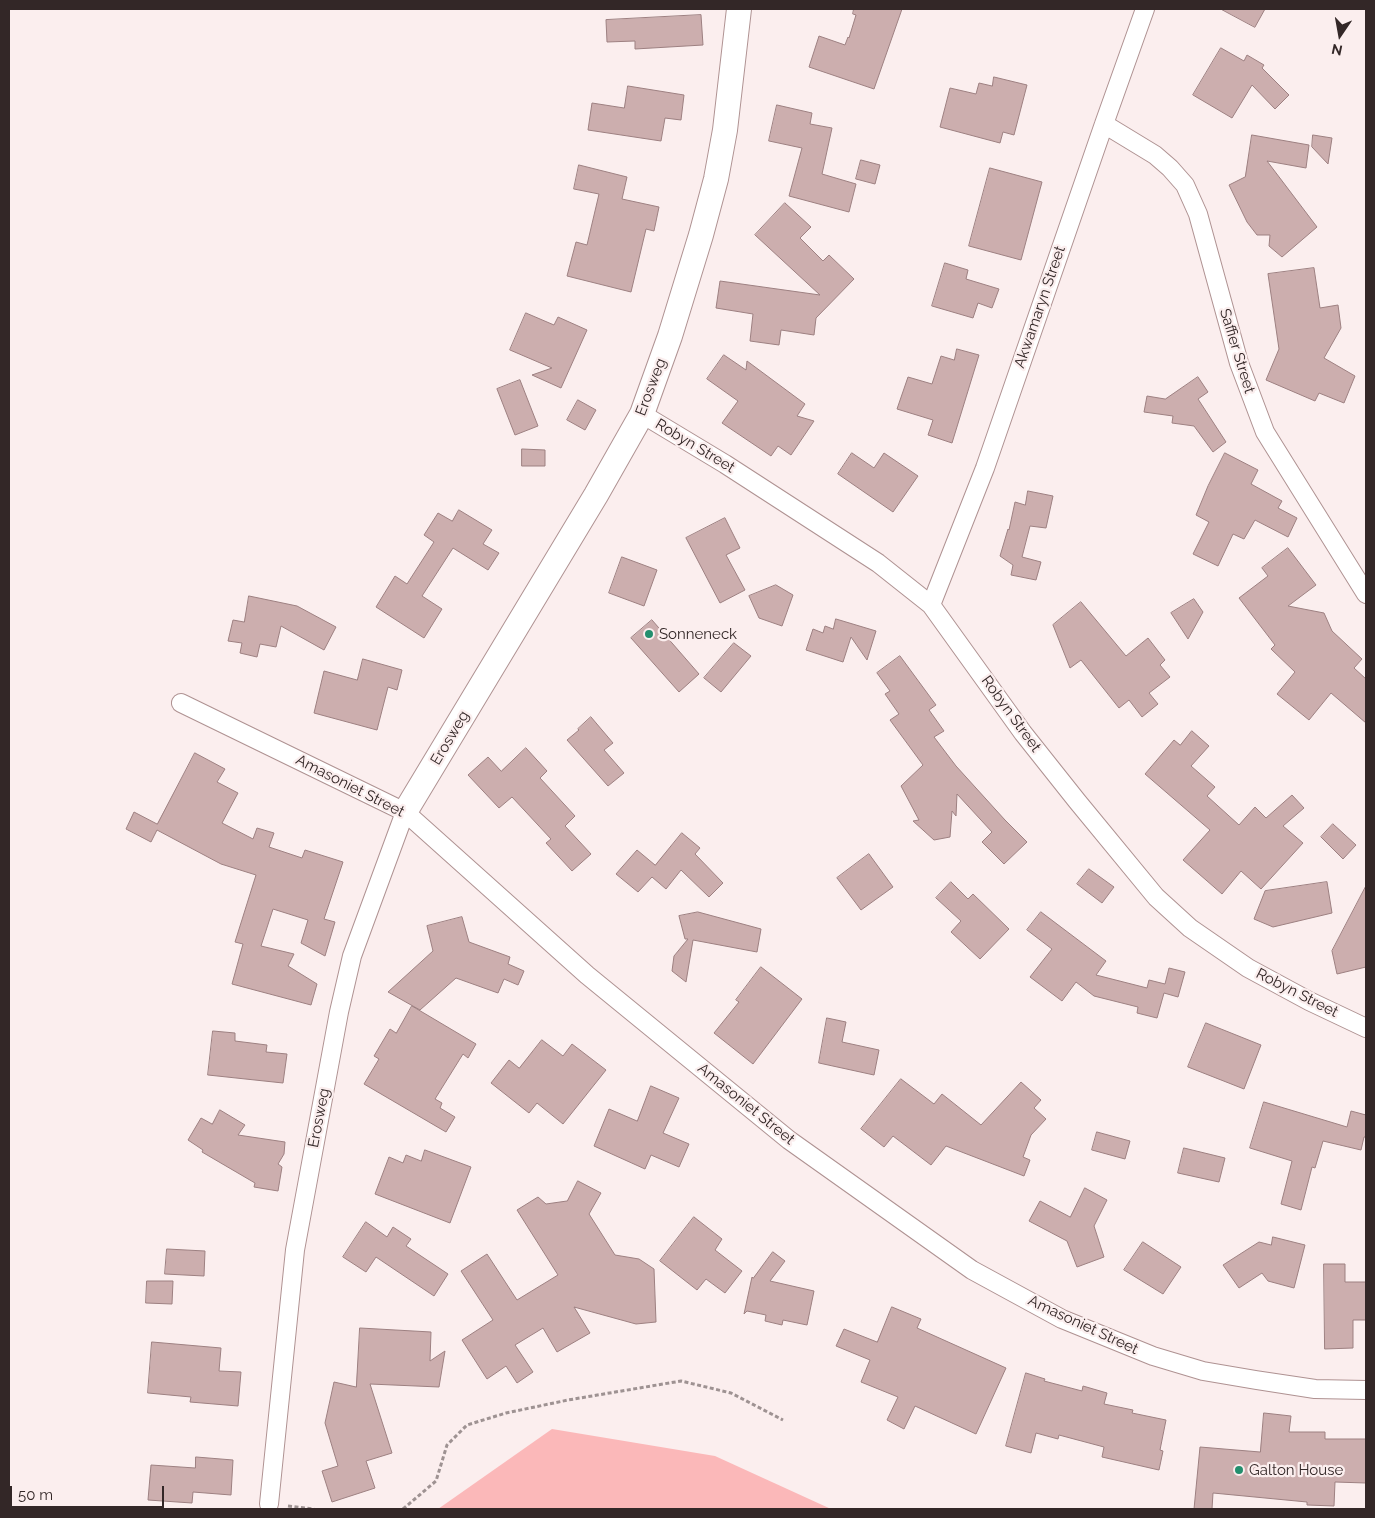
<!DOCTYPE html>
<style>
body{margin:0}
#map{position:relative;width:1375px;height:1518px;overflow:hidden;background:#fbeeee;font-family:Raleway,sans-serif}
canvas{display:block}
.frame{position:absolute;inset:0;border:10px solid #332727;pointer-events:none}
.north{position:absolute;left:1315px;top:10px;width:50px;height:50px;-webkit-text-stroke:4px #fbeeee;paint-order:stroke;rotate:192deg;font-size:14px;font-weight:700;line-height:20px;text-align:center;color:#332727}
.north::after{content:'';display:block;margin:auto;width:18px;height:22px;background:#332727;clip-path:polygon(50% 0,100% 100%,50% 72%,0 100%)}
.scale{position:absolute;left:10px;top:1486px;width:154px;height:22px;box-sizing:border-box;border:2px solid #332727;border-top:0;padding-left:6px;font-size:15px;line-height:18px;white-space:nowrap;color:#332727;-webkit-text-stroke:4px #fbeeee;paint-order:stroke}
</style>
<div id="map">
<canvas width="1375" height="1518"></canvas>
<div class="frame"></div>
<div class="north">N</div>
<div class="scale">50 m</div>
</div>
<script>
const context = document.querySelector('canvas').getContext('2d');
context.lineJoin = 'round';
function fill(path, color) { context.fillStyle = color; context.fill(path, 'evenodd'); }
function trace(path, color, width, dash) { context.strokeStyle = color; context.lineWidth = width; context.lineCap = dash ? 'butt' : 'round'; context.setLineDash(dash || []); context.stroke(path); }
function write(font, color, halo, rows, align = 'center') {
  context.font = font + ' Raleway,sans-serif'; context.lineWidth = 4.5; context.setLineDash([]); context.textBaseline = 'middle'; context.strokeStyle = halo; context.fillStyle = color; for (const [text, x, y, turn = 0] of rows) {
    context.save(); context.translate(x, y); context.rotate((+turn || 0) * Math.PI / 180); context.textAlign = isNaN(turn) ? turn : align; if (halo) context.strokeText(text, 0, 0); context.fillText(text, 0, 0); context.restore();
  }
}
fill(new Path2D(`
 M552,1429L715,1456L831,1509H438Z`), '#fbb8b9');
const building = new Path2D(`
 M854,9H902L874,89L809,67L819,36L845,45L848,37L849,38L856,15L853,14Z
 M1221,9H1265L1255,27Z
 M701,15L703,45L635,49V41L607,42L606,20Z
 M1221,48L1244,61L1247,55L1264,65L1262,68L1289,95L1275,109L1252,85L1232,118L1193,95Z
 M994,77L1027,85L1014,135L1003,132L1000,143L940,127L950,88L976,94L979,83L992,86Z
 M628,86L684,95L681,120L665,118L661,141L588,130L592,103L624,108Z
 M777,105L812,113L810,124L832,128L822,174L856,184L849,212L789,196L802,148L769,141Z
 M1252,135L1309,145L1306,168L1267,161L1317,227L1282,257L1269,246L1270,235H1257L1247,222L1229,185L1245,177Z
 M1313,135L1332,138L1328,164L1312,147Z
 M861,160L880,165L875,184L856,179Z
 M579,165L627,177L622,199L659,207L654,231L646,229L631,292L567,276L576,242L587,245L599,194L574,189Z
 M990,168L1042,182L1021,260L969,246Z
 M785,203L811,227L800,238L823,261L829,255L854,279L816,318L814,335L781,330L779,345L750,341L753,314L716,308L720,281L820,295L755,235Z
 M945,263L968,270L966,279L999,289L992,308L978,303L973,318L932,306Z
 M1314,268L1320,308L1338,305L1341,328L1324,358L1355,376L1344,403L1319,393L1315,401L1266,380L1279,349L1268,274Z
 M526,313L554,325L558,317L587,330L561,388L532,375L552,368L510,350Z
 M957,349L979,355L952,443L928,435L933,420L897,409L908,377L932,384L941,356L954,360Z
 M724,355L746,370L747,361L805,404L797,416L814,421L791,455L778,446L771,456L722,423L738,401L707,379Z
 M1198,377L1208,392L1198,399L1226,442L1213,452L1194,426L1172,423L1173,416L1144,412L1147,396L1165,399Z
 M520,380L538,426L515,435L497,389Z
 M578,400L596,410L585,430L567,420Z
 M522,449L545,450V466H522Z
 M852,453L874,468L884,453L918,476L893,512L838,474Z
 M1225,453L1258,470L1251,484L1282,501L1278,508L1297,518L1288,537L1255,520L1244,539L1233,534L1218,566L1193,554L1209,522L1196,515L1208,486Z
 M1028,491L1053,496L1046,528L1030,526L1022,557L1041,562L1036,580L1011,575L1013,565L1000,556L1008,529L1009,530L1015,502L1025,505Z
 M459,510L492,530L483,544L499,553L488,570L453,548L422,596L442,609L424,638L376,607L395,576L407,584L434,542L424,535L438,513L452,521Z
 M725,518L740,548L726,555L745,590L720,603L686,538Z
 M1288,548L1316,585L1288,606L1324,613L1332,631L1362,659L1354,668L1366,679V723L1331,693L1309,720L1277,694L1295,672L1271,649L1275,645L1239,598L1268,576L1262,568Z
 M622,557L657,570L644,606L609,593Z
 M776,585L793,595L782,626L759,618L749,596Z
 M249,596L297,606L336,627L324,650L281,626L276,647L260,644L257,657L240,653L242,643L228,641L233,620L244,622Z
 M1194,599L1203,612L1188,639L1171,613Z
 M1081,602L1126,656L1148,638L1165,660L1160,665L1170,677L1149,693L1158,704L1142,717L1129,700L1119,708L1081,660L1070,668L1053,625Z
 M836,619L876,631L867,660L851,637L843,662L806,650L813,629L823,633L825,626L833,629Z
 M652,620L699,674L679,692L631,638Z
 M734,643L751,656L721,692L704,678Z
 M900,656L936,705L929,710L944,731L934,737L956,766L1005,820L1027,842L1004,864L982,842L992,832L957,794L956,816L952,811L950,837L934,840L913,821L919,820L901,786L923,765L890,720L899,714L885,694L890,691L877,673Z
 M363,659L402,670L397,690L388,687L377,730L314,713L324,671L357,680Z
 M591,717L613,743L604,750L624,773L608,786L567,740L579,730L578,729Z
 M1192,731L1209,746L1191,766L1215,787L1207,796L1239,825L1255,807L1266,818L1292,795L1304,808L1283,826L1303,843L1261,889L1241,871L1222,894L1183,860L1210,830L1145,774L1174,740L1180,745Z
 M526,748L547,771L540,778L575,816L565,826L591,854L572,871L546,843L551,839L512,797L499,808L468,775L488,757L501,771Z
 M195,753L225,769L217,782L238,793L222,823L253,839L257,828L274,833L269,847L302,858L305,850L343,862L324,919L335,922L325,956L301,943L308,920L273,909L261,946L294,954L288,966L317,984L311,1005L232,984L243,944L235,942L256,875L221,864L157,830L151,842L126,829L134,812L157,824Z
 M1333,824L1356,845L1343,859L1321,837Z
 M682,833L700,848L695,854L723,883L709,897L681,870L666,889L652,877L638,892L616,874L637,850L655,865Z
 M869,854L893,887L861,910L837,878Z
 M1089,869L1114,887L1102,903L1077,884Z
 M951,882L968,899L973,894L1009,929L980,959L951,932L961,921L936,898Z
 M1327,882L1332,913L1273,927L1254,919L1265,891Z
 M1366,886V967L1337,974L1332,951Z
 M698,912L761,929L757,952L693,940L686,982L672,971L674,956L688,939H685L679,916Z
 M1041,912L1106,961L1096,975L1147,988L1149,980L1165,984L1169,968L1185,972L1178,997L1164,993L1157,1018L1137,1013L1138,1007L1094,996L1076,982L1062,1001L1030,977L1052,949L1027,930Z
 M462,917L469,942L510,957L508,964L524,971L518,985L504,979L498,993L456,978L420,1010L388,992L433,951L427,926Z
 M761,967L802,999L753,1064L714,1033L739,1002L736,1000Z
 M412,1006L476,1044L468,1058L463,1054L435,1099L442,1103L440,1108L455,1117L446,1132L364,1084L379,1059L374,1056L390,1029L396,1033Z
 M827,1018L846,1022L842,1042L879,1050L874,1075L819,1063Z
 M1206,1023L1261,1045L1244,1089L1188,1067Z
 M213,1031L235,1033V1041L267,1045L266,1052L287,1054L283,1083L208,1075Z
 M542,1040L563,1056L572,1044L606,1070L563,1124L537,1103L529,1113L491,1083L509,1060L519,1068Z
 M901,1079L934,1104L942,1094L981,1125L1021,1082L1041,1100L1034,1108L1046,1119L1031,1135L1023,1157L1030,1160L1024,1176L946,1146L931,1165L893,1136L884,1147L861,1129Z
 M651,1086L679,1098L663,1133L689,1144L679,1167L651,1155L645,1169L594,1146L609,1109L637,1121Z
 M1264,1102L1347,1127L1351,1111L1366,1115V1137H1364L1361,1150L1323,1141L1315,1168L1312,1167L1301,1210L1281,1204L1292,1161L1250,1148Z
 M220,1110L245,1125L238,1135L285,1142L284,1154L278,1164L282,1167L278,1191L254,1187L255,1183L202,1152L203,1150L188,1140L201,1118L212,1124Z
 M1097,1132L1130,1141L1125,1159L1092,1150Z
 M1184,1148L1225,1158L1219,1182L1178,1173Z
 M425,1150L471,1167L450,1223L375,1194L389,1157L403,1163L406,1155L421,1161Z
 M578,1181L601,1193L589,1214L615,1255L639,1259L654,1269L656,1322L636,1324L574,1307L590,1333L557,1352L543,1328L515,1345L533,1372L517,1383L506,1366L487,1379L462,1340L493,1320L461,1271L487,1254L517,1300L558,1275L517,1210L538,1197L546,1204L567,1201Z
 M1085,1188L1107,1200L1094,1226L1104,1257L1077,1267L1067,1241L1029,1221L1040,1201L1070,1217Z
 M694,1217L722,1239L715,1250L742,1271L725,1293L706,1279L697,1290L660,1261Z
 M366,1222L387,1237L393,1227L411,1239L406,1246L448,1274L434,1296L376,1257L366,1272L343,1257Z
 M1273,1237L1305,1245L1294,1288L1268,1281L1262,1273L1239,1288L1223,1265L1259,1242L1271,1245Z
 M1143,1242L1181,1267L1163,1294L1124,1270Z
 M167,1249L205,1251L204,1276L165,1274Z
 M773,1252L785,1261L770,1281L814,1291L807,1325L783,1320L782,1325L765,1321L766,1315L747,1311L744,1314L752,1277L753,1278Z
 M1324,1264H1345V1282H1366V1320H1353V1348L1325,1349Z
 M147,1281H173L172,1304L146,1303Z
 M892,1307L921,1319L917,1328L1006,1368L976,1434L915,1406L904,1429L887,1420L898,1397L861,1382L870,1360L836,1346L844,1329L877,1342Z
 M360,1328L431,1332L430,1361L445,1351L439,1387L370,1384L392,1453L366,1461L375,1488L332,1502L322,1471L338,1466L325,1423L334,1382L356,1387Z
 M152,1342L221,1348L219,1371L241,1372L238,1406L190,1402L191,1397L148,1393Z
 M1026,1373L1045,1379L1044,1381L1082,1391L1083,1386L1107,1393L1104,1404L1133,1410L1132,1413L1166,1420L1160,1450L1163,1451L1159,1470L1102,1457L1104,1447L1059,1435L1058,1439L1036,1433L1031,1453L1006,1446Z
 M1264,1413L1291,1416L1289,1432H1325V1439H1366V1483L1335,1482L1334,1506L1307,1505V1502L1213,1493L1212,1509H1194L1200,1447L1260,1452Z
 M196,1457L233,1460L231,1495L193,1492L192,1503L148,1500L151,1465L195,1468Z`);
fill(building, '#ccaeae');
trace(building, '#9d8081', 1);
const street = new Path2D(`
 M1104,124L1155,155L1170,168L1185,185L1198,214L1239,363L1265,432L1366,594
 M642,414L725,464L878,563L931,605L1023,733L1077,801L1156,897L1190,928L1248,968L1309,1001L1366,1028
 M931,605L985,468L1104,124L1145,9
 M181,703L405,812L587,975L789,1140L972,1270L1062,1319L1153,1356L1203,1371L1256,1380L1315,1389L1366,1390
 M269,1504L295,1250L339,1012L352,956L405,812`);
const secondary = new Path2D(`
 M405,812L596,495L642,414L670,336L701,235L716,179L725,130L739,9`);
trace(street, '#af9292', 20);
trace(secondary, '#af9292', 26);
trace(new Path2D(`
 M288,1506L314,1509
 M403,1509L436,1481L447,1445L467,1425L506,1413L568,1400L681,1381L731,1393L783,1420`), '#9e9292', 3, [4, 2.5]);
trace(street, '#fff', 18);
trace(secondary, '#fff', 24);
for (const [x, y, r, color] of [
 [649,634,5,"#238f6e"],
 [1239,1470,5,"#238f6e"]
]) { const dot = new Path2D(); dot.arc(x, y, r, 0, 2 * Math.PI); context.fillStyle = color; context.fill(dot); trace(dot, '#fbeeee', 2); }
write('15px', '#332727', '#fbeeee', [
 ["Akwamaryn Street",1040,307,-71],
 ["Saffier Street",1237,351,73],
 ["Erosweg",651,387,-69],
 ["Robyn Street",695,446,31],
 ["Robyn Street",1011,714,54],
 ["Erosweg",450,738,-59],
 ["Amasoniet Street",350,786,27],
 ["Robyn Street",1297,993,27],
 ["Amasoniet Street",746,1104,39],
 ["Erosweg",319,1118,-79],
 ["Amasoniet Street",1083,1325,25]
]);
write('15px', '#332727', '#fbeeee', [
 ["Sonneneck",659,634],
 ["Galton House",1249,1470]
], 'left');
</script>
